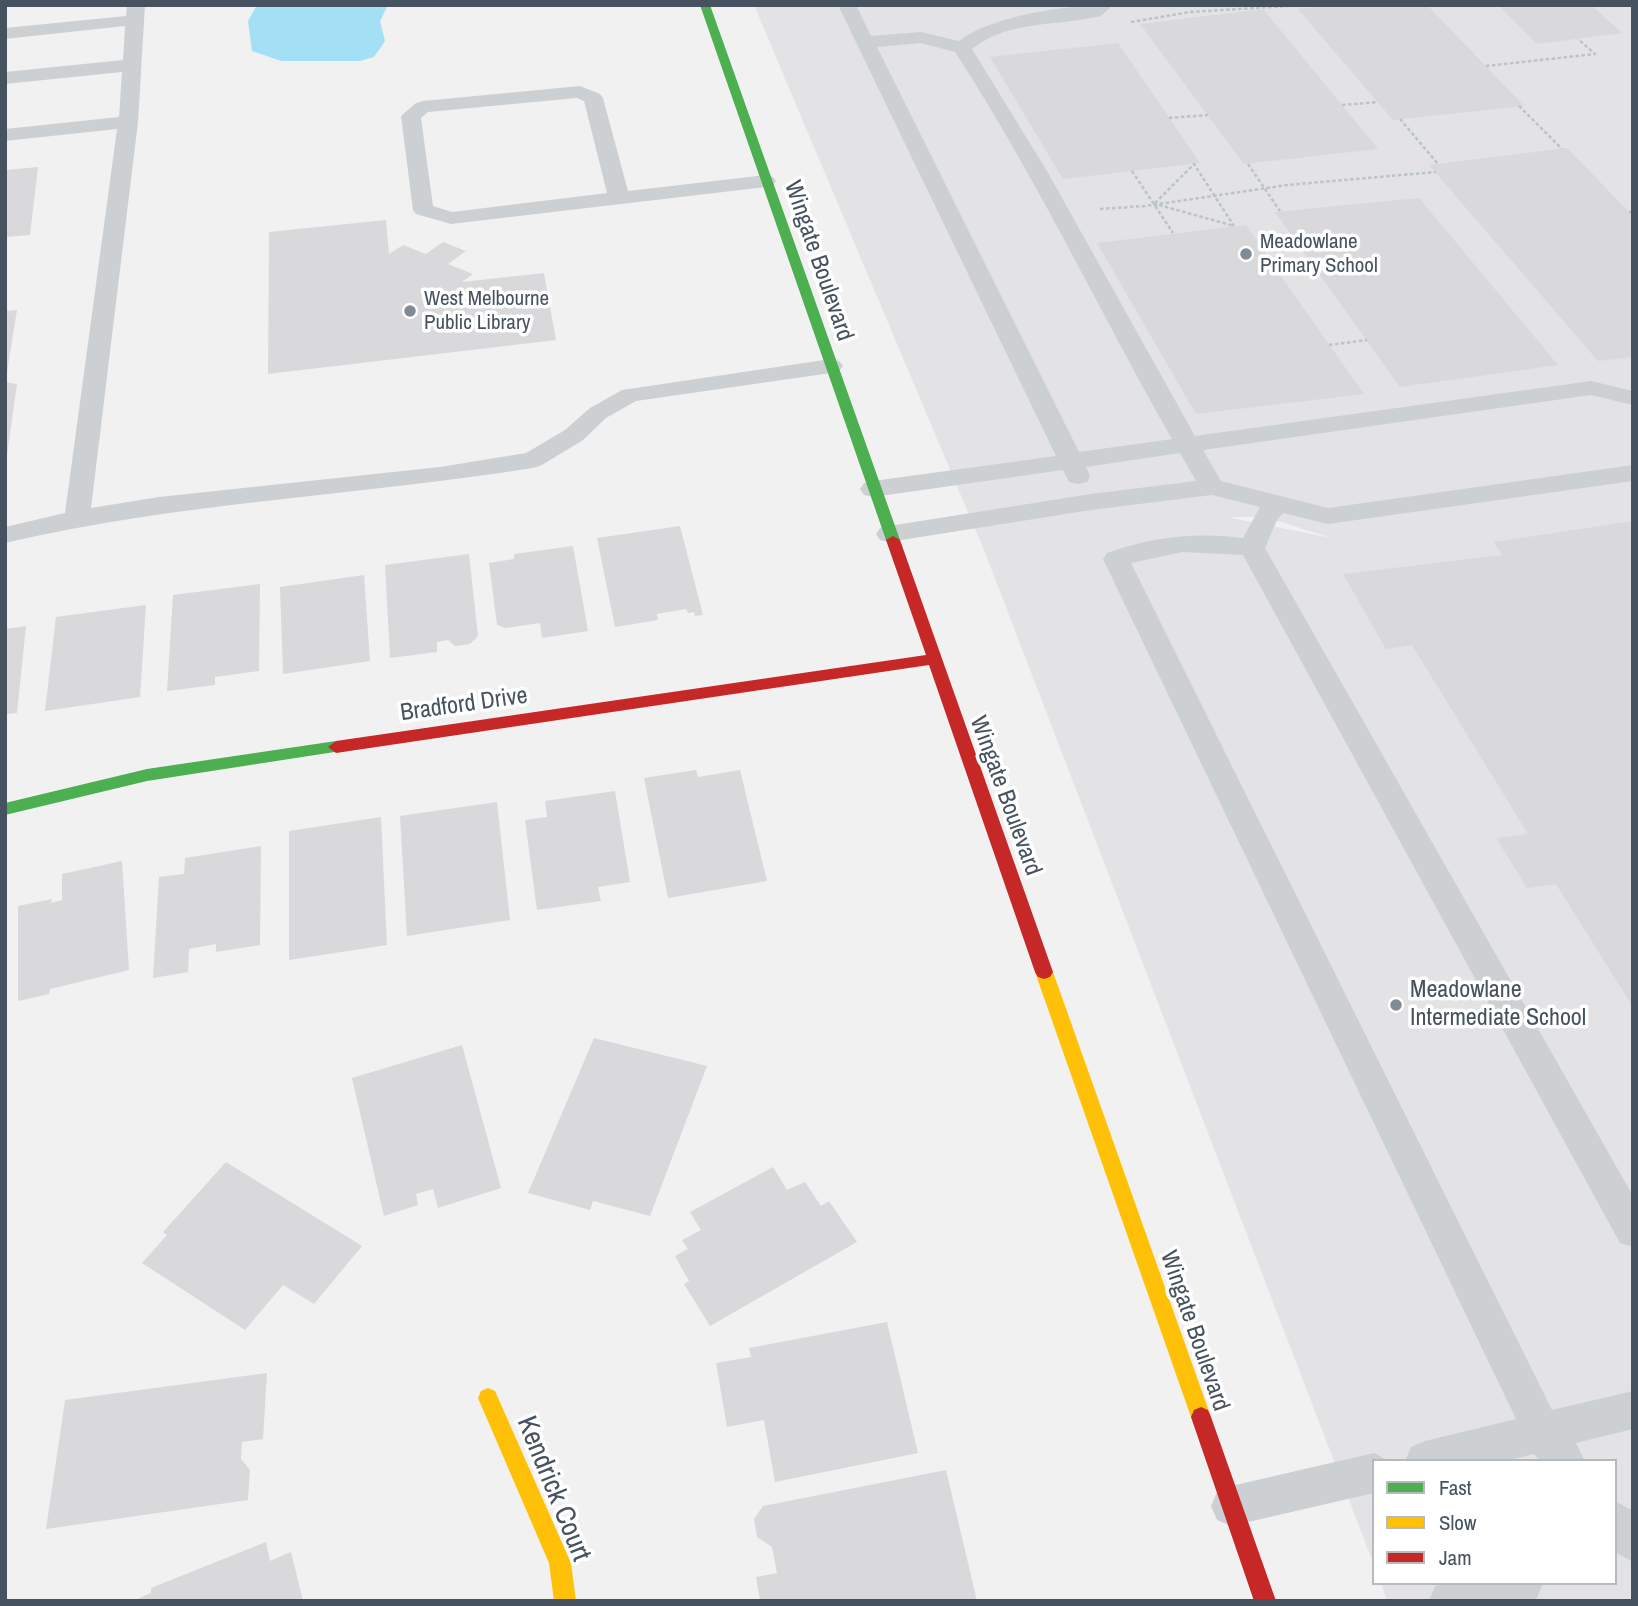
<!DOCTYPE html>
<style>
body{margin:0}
#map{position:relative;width:1638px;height:1606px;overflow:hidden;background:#f2f1f1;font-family:"Archivo Narrow",sans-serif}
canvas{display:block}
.frame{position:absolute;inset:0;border:7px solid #465260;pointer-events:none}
.legend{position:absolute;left:1372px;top:1459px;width:245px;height:126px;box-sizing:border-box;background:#fff;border:2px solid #b5babf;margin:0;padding:9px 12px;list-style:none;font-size:21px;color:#465260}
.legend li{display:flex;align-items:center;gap:14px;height:35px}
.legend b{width:35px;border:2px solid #b5babf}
</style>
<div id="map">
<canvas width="1638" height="1606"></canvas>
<div class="frame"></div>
<ul class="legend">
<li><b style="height:9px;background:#4caf50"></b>Fast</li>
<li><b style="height:9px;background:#ffc107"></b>Slow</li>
<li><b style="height:9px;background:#c62828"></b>Jam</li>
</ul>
</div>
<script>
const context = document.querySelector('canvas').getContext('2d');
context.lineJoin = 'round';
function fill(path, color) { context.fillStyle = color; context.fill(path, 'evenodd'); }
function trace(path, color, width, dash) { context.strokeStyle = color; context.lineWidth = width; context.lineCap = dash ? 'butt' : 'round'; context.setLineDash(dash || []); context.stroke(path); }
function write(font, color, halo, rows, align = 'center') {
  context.font = font + ' "Archivo Narrow",sans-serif'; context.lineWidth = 7; context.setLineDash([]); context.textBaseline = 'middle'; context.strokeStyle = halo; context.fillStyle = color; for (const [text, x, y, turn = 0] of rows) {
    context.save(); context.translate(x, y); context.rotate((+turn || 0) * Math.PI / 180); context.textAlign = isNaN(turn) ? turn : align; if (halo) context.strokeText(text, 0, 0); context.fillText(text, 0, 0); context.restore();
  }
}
fill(new Path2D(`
 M754,5H1633V1601H1387L1381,1583H1615V1461H1374V1565L984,550ZM1231,517H1265L1332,538L1231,518Z`), '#e3e2e4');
fill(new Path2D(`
 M257,5H388L380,21L385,41L374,57L360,61H281L252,51L248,21Z`), '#a4e0f5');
fill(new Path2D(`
 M1331,5H1427L1524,106L1393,120L1298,9Z
 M1498,5H1591L1622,33L1537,44Z
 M1263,9L1342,105L1378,149L1244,164L1140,24Z
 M1118,43L1200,163L1063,179L990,57Z
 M1567,148L1633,216V357L1598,361L1429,165Z
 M38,167L30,235L5,237V170Z
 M1419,198L1558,365L1400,387L1275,212Z
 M386,220L389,254L403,245L426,254L443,242L466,251L448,264L473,274L462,282L544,273L556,340L268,374L269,232Z
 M1246,225L1278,272L1364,394L1196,414L1097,243Z
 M17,310L7,372L5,371V311Z
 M5,382L17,384L7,455H5Z
 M1633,521V1007L1556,884L1527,888L1496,838L1528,834L1412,645L1386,649L1343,574L1502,555L1494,542Z
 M680,526L703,615L695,616L694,612L688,613L686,609L657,614L658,620L615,627L597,538Z
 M573,546L588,631L542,638L540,623L506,628L497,625L489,563L514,559V554Z
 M469,554L478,636L470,644L455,646L448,640L437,642V652L390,658L385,565Z
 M364,575L370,661L283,674L280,587Z
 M260,584L259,671L215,677V685L167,691L173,595Z
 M146,605L140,697L45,711L56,617Z
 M26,626L17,713L5,714V629Z
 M696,770L698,777L740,770L767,881L668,898L644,778Z
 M615,791L630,882L598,887L601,901L537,910L525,820L547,817L545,801Z
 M497,802L510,920L407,936L400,816Z
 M381,817L387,945L289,960V831Z
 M261,846L260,945L216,952V944L189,949L188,972L153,978L159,877L184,874L185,858Z
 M122,861L129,970L50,989L49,994L18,1001V906L52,899L51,903L62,900V874Z
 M594,1038L707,1066L650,1216L593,1201L590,1210L528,1193Z
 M462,1045L501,1188L438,1208L433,1189L416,1194L418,1205L384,1216L352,1078Z
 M226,1162L362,1246L314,1304L283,1285L245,1330L142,1263L167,1235L163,1232Z
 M773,1167L787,1190L805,1182L821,1206L829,1201L857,1242L710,1326L684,1284L689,1281L675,1256L688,1249L682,1240L701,1230L690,1212Z
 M887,1322L918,1453L775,1482L764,1420L727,1427L716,1363L751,1357L749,1348Z
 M267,1373L263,1439L242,1442L241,1459L250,1470L248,1500L46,1529L65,1400Z
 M946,1470L977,1601H760L756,1577L777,1573L772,1547L757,1537L754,1519L763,1506Z
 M266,1542L270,1561L291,1552L303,1601H133L151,1593V1588Z`), '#d9d9db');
trace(new Path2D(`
 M1131,22L1190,12L1304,5
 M1486,66L1595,54L1578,39
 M1342,105L1378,102
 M1519,106L1562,149
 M1169,118L1208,115
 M1400,119L1438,164
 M1248,164L1280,211
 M1132,171L1173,233
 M1155,203L1194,164L1234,226
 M1159,205L1234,226
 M1100,209L1145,206L1287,185L1436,172
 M1629,212H1633
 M1278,272L1314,266
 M1329,345L1367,340`), '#b9c6c3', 2.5, [3.5, 2.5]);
fill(new Path2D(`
 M127,5H145L138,122L91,508L159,497L440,467L526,453L565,430L590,408L622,390L831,359L839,361L843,366L839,371L831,373L636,401L606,418L583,440L542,465L533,468C357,496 179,502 5,543V527L65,513L117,129L5,141V129L119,117L122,72L5,84V72L123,60L125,26L5,39V28L126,16Z
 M838,5H856L871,36L921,32L959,41C992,15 1070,5 1108,5L1110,8L1101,16C1057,27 1010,19 972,49L1047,171L1195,436L1591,381L1633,391V405L1591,395L1203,450L1221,481L1328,508L1633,465V481L1328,524L1283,513L1277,520L1265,548L1633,1196V1247L1620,1243L1243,555L1183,552L1131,563L1552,1410L1633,1391V1429L1576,1443L1585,1461H1540L1534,1454L1506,1461H1405L1411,1447L1425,1441L1516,1419L1103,559L1107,553C1153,537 1195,532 1243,538L1260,507L1212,495L1091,510L889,542L880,540L876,534L880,528L889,526L1091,494L1196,481L1180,453L1086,467L1090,476L1087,482L1078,484L1069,482L1063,470L873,497L864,495L860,489L864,483L873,481L1056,456ZM921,43L955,52C1036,176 1099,311 1172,439L1079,452L877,47Z
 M580,86L600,94L603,98L628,191L766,175L773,177L776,181L773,185L766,187L451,224L416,214L413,210L401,116L416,103L423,101ZM577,98L584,101L607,193L452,212L433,206L421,118L428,112Z
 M1374,1453L1389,1461H1374V1493L1231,1526L1217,1520L1211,1506L1217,1492L1231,1486Z
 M1615,1501L1633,1511V1562L1615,1552Z
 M1443,1583H1543L1537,1598L1529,1601H1429L1435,1586Z`), '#cdd0d2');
fill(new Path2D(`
 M700,5H710L900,540L898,543H888L886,540Z
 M336,741L344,747L341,751L147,781L5,815V803L147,769Z`), '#4caf50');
fill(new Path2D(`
 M1044,965L1050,967L1053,972L1211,1417L1208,1424L1201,1427L1194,1424L1191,1417L1035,972L1038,967Z
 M488,1388L495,1391L571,1563L576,1601H554L549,1563L478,1398L481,1391Z`), '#ffc107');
fill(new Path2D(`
 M893,536L900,540L1053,972L1050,977L1044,979L1038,977L1035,972L929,665L336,753L328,747L336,741L926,655L886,540Z
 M1201,1407L1208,1410L1211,1417L1276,1601H1254L1191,1417L1194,1410Z`), '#c62828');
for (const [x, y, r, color] of [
 [1246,254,7,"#828a93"],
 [410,311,7,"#828a93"],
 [1396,1005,7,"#828a93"]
]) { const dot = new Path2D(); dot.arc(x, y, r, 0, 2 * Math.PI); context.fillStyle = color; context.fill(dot); trace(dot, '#fff', 2.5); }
write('21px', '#465260', '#fff', [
 ["Meadowlane",1260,242],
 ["Primary School",1260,266],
 ["West Melbourne",424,299],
 ["Public Library",424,323]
], 'left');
write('24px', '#465260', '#fff', [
 ["Wingate Boulevard",818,261,71],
 ["Bradford Drive",464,705,-8],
 ["Wingate Boulevard",1005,796,70],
 ["Wingate Boulevard",1194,1331,71]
]);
write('24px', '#465260', '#fff', [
 ["Meadowlane",1410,991],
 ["Intermediate School",1410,1019]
], 'left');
write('28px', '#465260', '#fff', [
 ["Kendrick Court",553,1489,68]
]);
</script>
